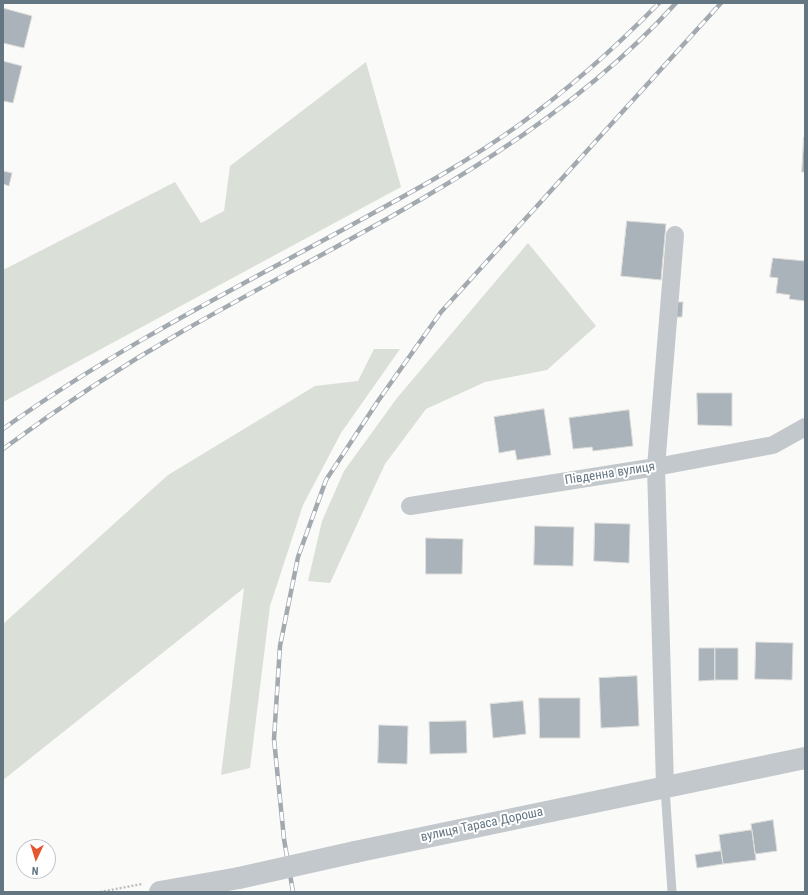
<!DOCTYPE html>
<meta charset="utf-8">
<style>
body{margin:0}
#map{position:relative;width:808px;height:895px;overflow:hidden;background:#fafaf8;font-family:"Roboto Condensed",sans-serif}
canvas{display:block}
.frame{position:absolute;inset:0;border:4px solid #657683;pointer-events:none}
.north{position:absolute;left:16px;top:839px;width:40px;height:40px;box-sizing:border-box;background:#fff;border:1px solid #c1c8cd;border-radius:50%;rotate:184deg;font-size:11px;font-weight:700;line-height:16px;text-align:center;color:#657683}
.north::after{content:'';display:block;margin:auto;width:14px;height:18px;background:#e4572e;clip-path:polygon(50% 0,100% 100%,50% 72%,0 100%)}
</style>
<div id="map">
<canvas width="808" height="895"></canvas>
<div class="frame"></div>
<div class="north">N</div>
</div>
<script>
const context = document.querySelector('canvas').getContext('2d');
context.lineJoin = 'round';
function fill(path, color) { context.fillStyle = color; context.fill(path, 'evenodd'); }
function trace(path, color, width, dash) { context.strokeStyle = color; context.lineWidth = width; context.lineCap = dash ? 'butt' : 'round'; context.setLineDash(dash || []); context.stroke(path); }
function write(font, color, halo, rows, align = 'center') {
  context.font = font + ' "Roboto Condensed",sans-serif'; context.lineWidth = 4; context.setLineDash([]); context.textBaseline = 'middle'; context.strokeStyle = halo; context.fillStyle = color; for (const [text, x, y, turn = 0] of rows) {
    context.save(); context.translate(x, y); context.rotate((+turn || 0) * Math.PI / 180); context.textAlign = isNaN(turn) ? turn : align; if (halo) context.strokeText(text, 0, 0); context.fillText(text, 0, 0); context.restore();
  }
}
fill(new Path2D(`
 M366,62L401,187L3,402V270L175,182L201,223L224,211L230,166Z
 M528,243L596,326L547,370L485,382L426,409L385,464L330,583L308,581L322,521L344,471L397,398Z
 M374,349H400L341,433L303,505L270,606L250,768L221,775L244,588L3,780V624L168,475L315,386L358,381Z`), '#dadfd7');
const building = new Path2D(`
 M3,8L32,16L24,48L3,43Z
 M3,61L22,66L13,103L3,101Z
 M804,137H805V172H802Z
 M3,171L12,173L9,186L3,184Z
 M627,221L666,224L661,280L621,276Z
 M773,258L805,261V301L789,299L790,295L776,293L778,278L770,277Z
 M674,302H683L682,317H673Z
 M697,393H732V426L698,425Z
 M544,409L551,455L517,460L515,450L499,453L494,417Z
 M629,410L633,446L593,451L592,447L573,449L569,418Z
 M595,523L630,524L629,563L594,561Z
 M535,526L574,527L573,566L534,565Z
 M426,538L463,539L462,574H426Z
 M756,642L793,643L792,680L755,679Z
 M699,648H715V680L699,681Z
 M715,648H738V680H715Z
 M637,676L639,726L601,728L599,678Z
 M539,698H580V738H540Z
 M523,701L526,734L493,738L490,704Z
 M466,721L467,753L430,754L429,722Z
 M379,725L408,726L407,764L378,763Z
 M773,820L777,851L755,854L751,824Z
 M752,830L756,860L723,864L719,835Z
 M721,851L723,864L697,868L695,855Z`);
fill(building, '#aab3b9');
trace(building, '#dcdcda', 1);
trace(new Path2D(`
 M100,892L142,884`), '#bbbfc2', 2.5, [2, 2]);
trace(new Path2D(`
 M665,788L672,892`), '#c3c8cc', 9);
trace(new Path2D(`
 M410,506L656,467L773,445L805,427
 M665,786L656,467L675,235`), '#c3c8cc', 18);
trace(new Path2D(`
 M355,852L805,758
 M160,892L239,878`), '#c3c8cc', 22);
const rail = new Path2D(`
 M3,429C111,351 230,291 346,228C404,196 463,165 516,127C568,90 614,49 659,3
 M3,449C61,406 120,367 183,331C356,232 540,153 676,3
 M293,892L284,839L274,739L280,646L298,557L326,480L378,401L441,312L721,3`);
trace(rail, '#a2aab0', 4.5);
trace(rail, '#fff', 3, [9]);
trace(new Path2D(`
 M239,878L355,852`), '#c3c8cc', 22);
write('13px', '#657683', '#fff', [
 ["Південна вулиця",610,474,-9],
 ["вулиця Тараса Дороша",482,825,-12]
]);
</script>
